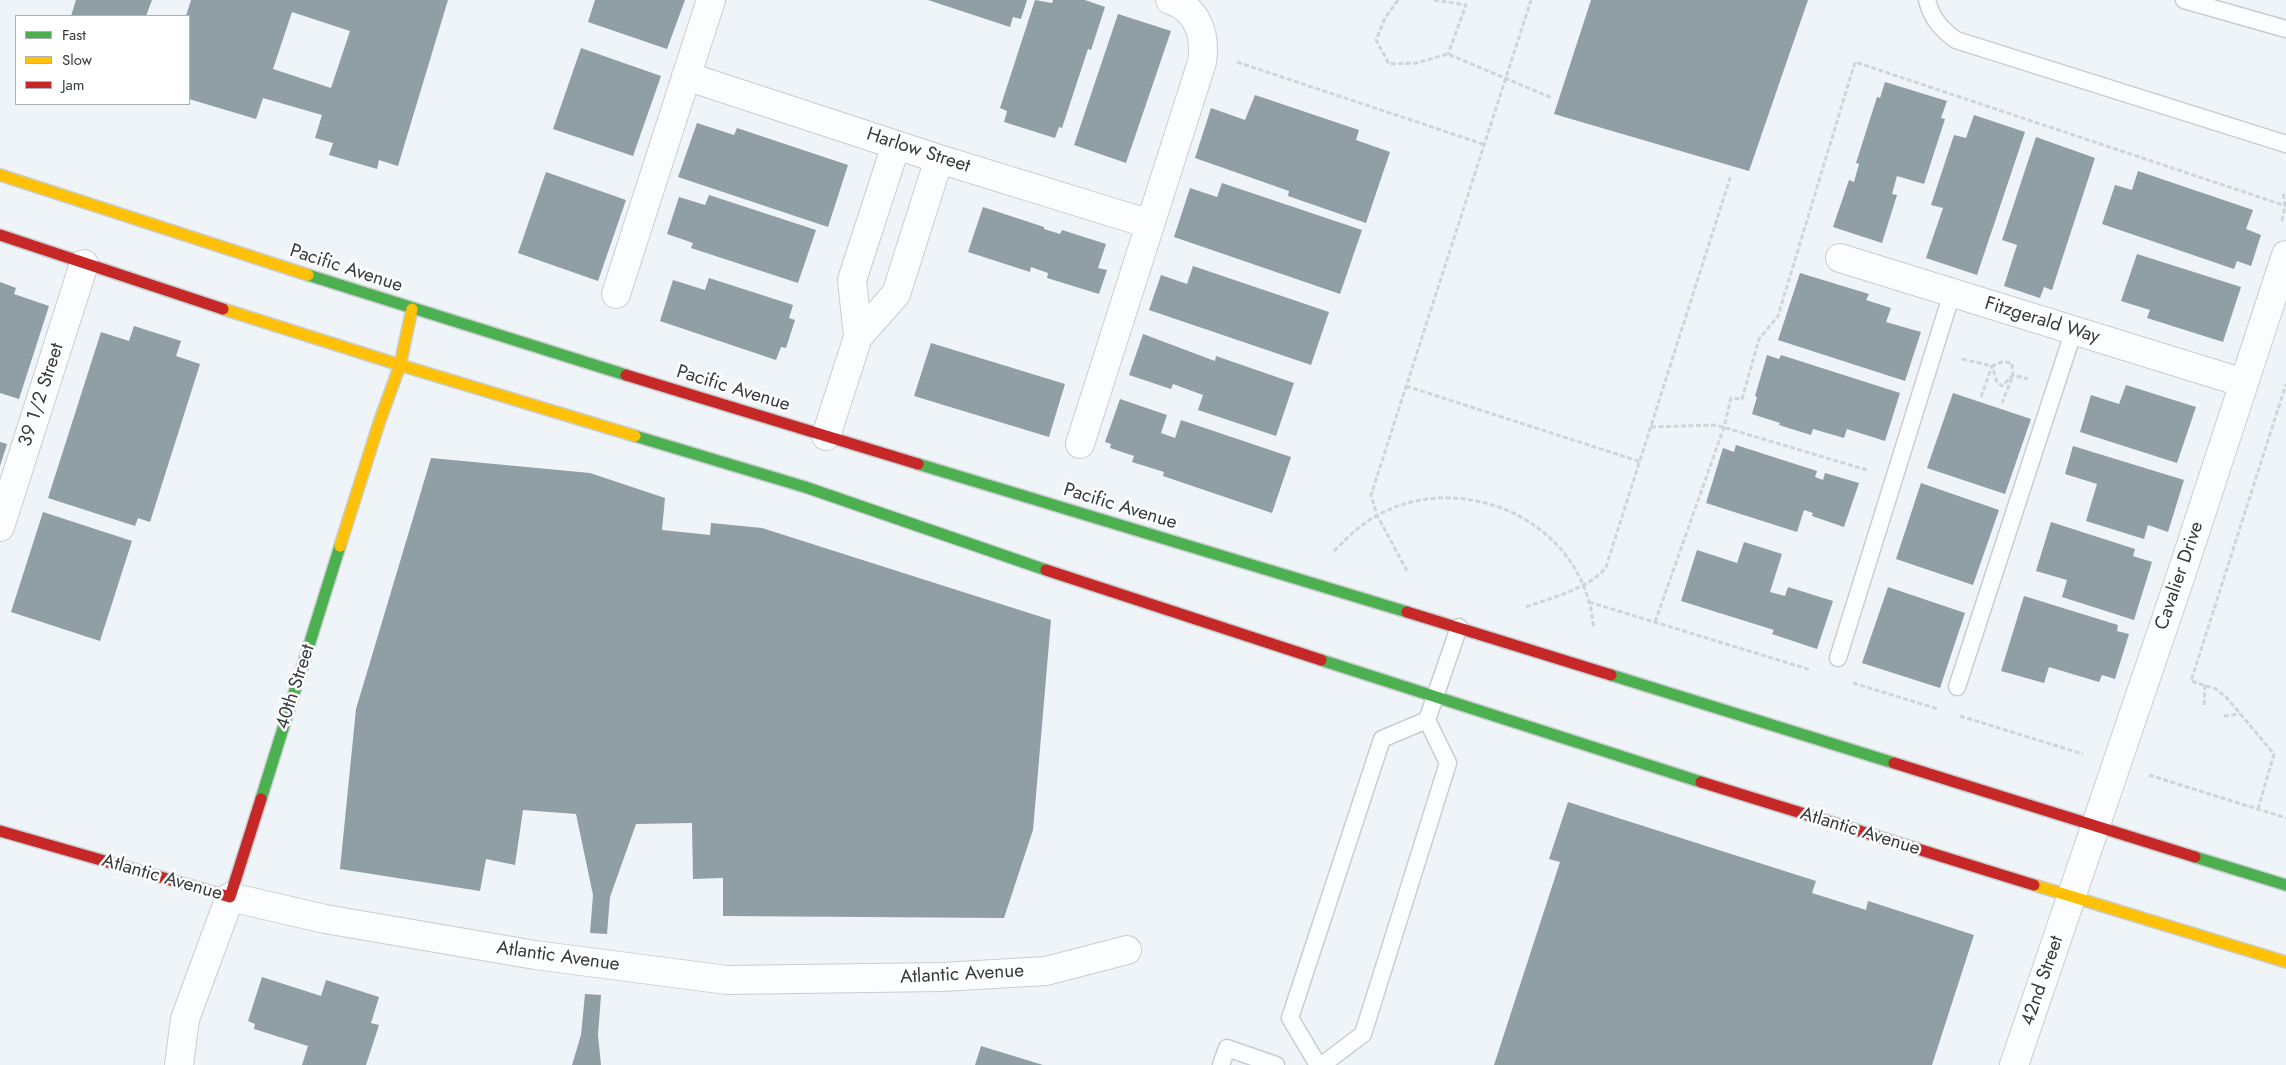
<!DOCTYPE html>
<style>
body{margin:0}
#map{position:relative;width:2286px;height:1065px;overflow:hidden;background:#eef4f8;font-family:Jost,sans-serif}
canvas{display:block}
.legend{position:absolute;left:15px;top:15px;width:175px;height:90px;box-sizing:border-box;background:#fff;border:1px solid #afb1b2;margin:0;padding:6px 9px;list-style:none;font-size:15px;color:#373b3e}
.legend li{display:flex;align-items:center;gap:10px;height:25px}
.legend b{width:25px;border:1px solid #afb1b2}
</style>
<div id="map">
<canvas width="2286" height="1065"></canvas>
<ul class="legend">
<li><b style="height:6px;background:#4caf50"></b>Fast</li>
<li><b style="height:6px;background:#ffc107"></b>Slow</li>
<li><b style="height:6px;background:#c62828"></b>Jam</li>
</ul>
</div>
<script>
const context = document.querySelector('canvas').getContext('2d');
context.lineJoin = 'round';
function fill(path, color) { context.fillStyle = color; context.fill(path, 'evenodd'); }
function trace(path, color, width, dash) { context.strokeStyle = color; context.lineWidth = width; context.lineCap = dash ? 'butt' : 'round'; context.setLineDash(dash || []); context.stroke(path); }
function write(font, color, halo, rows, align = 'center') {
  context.font = font + ' Jost,sans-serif'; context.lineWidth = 5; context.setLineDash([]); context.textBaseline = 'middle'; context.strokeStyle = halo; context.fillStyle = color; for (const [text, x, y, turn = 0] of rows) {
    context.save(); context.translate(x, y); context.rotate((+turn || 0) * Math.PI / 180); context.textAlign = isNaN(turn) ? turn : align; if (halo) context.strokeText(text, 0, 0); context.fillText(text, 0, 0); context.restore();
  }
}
fill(new Path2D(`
 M76,0H152L146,16H71Z
 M191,0H448L398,166L379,160L377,169L329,155L333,143L315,138L322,115L263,98L256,119L189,99V16H186ZM292,12L350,31L331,88L273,69Z
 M595,0H685L667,49L588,22Z
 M928,0H1027L1021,19L1013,17L1010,27Z
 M1035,0L1052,3L1053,0H1085L1105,7L1091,50L1088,49L1062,128L1059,127L1055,138L1004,122L1007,111L1000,108Z
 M1591,0H1808L1749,171L1554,114Z
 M1118,14L1171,31L1126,163L1074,145Z
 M581,48L661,76L633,156L553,129Z
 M1885,82L1947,101L1941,118L1945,119L1924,184L1897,176L1892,194L1897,195L1882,243L1833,227L1849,180L1854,182L1859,164L1856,163L1877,97L1880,98Z
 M1255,95L1359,130L1356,140L1390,152L1366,223L1288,196L1289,191L1195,158L1211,108L1245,120Z
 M1974,115L2025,132L1977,275L1926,258L1943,208L1931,205L1954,135L1966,138Z
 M697,123L734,135L737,128L848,165L828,227L678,177Z
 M2036,137L2095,158L2052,290L2044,287L2040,298L2004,286L2017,245L2002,240Z
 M2138,171L2253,210L2246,229L2261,235L2251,266L2237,261L2234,269L2102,224L2115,185L2132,190Z
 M546,172L626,200L598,281L518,253Z
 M1222,183L1362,230L1340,294L1174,237L1190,188L1217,197Z
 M709,195L816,230L798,283L691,248L693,243L667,234L679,197L705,205Z
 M983,207L1044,227V229L1060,234L1062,230L1106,244L1098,268L1107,270L1099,294L1047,278L1048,273L1031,267L1030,272L968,252Z
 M2137,254L2241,287L2223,342L2147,318L2150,310L2121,301Z
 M1193,266L1329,312L1311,365L1149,310L1161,275L1187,284Z
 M1800,273L1869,294L1866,300L1891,308L1886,322L1921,332L1905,381L1778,340Z
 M709,278L793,305L789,318L795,320L786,348L781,347L776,360L660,321L673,280L705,290Z
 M0,282L16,288L14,294L49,306L19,399L0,393Z
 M134,326L181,341L176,356L200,364L150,522L138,518L135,526L48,498L101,332L129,341Z
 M1143,334L1215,361L1216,356L1294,383L1276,436L1198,410L1203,395L1173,384L1171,389L1129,375Z
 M931,343L1065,384L1049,437L914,396Z
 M1767,355L1779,359L1781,355L1900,393L1885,441L1847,429L1844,438L1813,429L1811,435L1779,425L1780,423L1752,414L1757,397L1755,396Z
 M2126,385L2196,407L2177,463L2080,432L2091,395L2119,404Z
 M1953,393L2031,419L2005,494L1927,468Z
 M1120,399L1167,415L1161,433L1175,438L1181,420L1291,457L1272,513L1163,476L1164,472L1132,462L1134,456L1110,448L1111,444L1105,442Z
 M0,442L7,444L0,466Z
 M1736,445L1817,471L1815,477L1823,480L1825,473L1859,483L1844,527L1812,516L1813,513L1804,510L1797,532L1706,503L1723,448L1734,452Z
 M2073,446L2184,480L2168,532L2148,525L2144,539L2086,521L2097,484L2065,474Z
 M431,458L590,473L665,498L662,530L710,535L711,523L762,528L1051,620L1033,830L1004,918L723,916V878L693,879L692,823L636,824L610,897L607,934L590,933L593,895L576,814L523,810L515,865L486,859L480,891L340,869L356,709Z
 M1921,483L1999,510L1973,585L1896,559Z
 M43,512L132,541L100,641L11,612Z
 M2051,522L2135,549L2133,556L2152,562L2134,620L2062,597L2067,580L2036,571Z
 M1744,542L1782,554L1770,592L1785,596L1788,587L1833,601L1817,649L1772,634L1774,630L1681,601L1697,550L1737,563Z
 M1888,587L1965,613L1940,688L1862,663Z
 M2024,596L2118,625L2117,631L2129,634L2115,679L2102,675L2099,682L2049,667L2044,683L2001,671Z
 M1568,802L1816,881L1812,893L1866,910L1868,901L1974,935L1932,1065H1494L1560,862L1549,859Z
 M262,977L321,996L326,980L379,997L371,1023L379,1025L366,1065H302L308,1046L254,1029L255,1024L248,1021Z
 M585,994L601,995L598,1035L601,1065H572L581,1035Z
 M981,1046L1043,1065H975Z`), '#909ea5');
const lane = new Path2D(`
 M1927,0C1932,19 1940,28 1956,40L2286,144
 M2184,0L2286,29
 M1838,658L1952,293
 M1957,687L2074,330
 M1221,1065L1227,1048L1276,1065
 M1318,1065L1290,1018L1382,739L1427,720
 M1322,1065L1363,1034L1448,763L1427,720L1459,627`);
const street = new Path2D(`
 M686,76L939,159L1150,224
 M1840,258L2244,383
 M616,294L711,0
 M858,337L896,294L939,159
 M826,436L858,337L852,280L896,145
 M1080,444L1202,62C1206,35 1198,9 1170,0
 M0,527L84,264
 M179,1065L185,1019L230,897L325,919L535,955L727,980L942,977L1046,971L1127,950
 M2014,1065L2180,578L2286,255`);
const fast = new Path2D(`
 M308,275L626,375
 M635,436L805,487L1046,570
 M918,464L1407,612
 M1321,660L1701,782
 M1611,675L1894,763
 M261,799L340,546
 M2195,857L2286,885`);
const slow = new Path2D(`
 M0,175L308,275
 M223,309L400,365L635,436
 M340,546L379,423L400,365L412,309
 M2034,885L2286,962`);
const jam = new Path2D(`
 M0,235L223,309
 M626,375L918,464
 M1046,570L1321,660
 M1407,612L1611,675
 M1894,763L2195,857
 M1701,782L2034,885
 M0,831L230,897L261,799`);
trace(lane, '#c8cdd0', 19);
trace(street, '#c8cdd0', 30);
trace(fast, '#c8cdd0', 14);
trace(slow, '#c8cdd0', 14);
trace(jam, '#c8cdd0', 14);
trace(new Path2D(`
 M1398,0L1385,18L1376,40L1389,64L1416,63L1448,54L1552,98
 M1434,0L1466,5L1448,54
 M1237,62L1486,145
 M2282,221L2285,206L2283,192
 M1962,359L1992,366L2002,362L2012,363L2013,375L2028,379
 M1406,386L1641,462
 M1981,397L1992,366L1997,382L2002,386L2013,375L2002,403
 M1651,427L1716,425L1867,470
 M1334,551C1348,537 1361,524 1378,515C1456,472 1565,513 1589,602C1592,610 1592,619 1594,628
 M1407,571L1377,515L1371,495L1531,0
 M1589,602L1811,670
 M1526,607C1550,598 1591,588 1606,567L1731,175
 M1655,622L1724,427L1731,398L1742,399L1759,339L1778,316L1855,62L2286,206
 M1853,683L1938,709
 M2204,705L2205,685
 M1960,716L2083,754
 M2224,716L2240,714
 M2149,775L2286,818
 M2258,809L2274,754L2227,698L2216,689L2191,681L2286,384`), '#d2d4d5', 3, [5, 2.5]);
trace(lane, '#fcfdfe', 16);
trace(street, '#fcfdfe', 28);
trace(fast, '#4caf50', 11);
trace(slow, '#ffc107', 11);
trace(jam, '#c62828', 11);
write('19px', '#373b3e', '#fff', [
 ["Harlow Street",918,151,18],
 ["Pacific Avenue",346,269,18],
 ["Fitzgerald Way",2042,321,17],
 ["Pacific Avenue",733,389,17],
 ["39 1/2 Street",42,395,-72],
 ["Pacific Avenue",1120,507,17],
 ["Cavalier Drive",2180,576,-71],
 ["40th Street",296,687,-72],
 ["Atlantic Avenue",1860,832,17],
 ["Atlantic Avenue",162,878,16],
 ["Atlantic Avenue",558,957,8],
 ["Atlantic Avenue",962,975,-3],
 ["42nd Street",2043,981,-71]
]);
</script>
